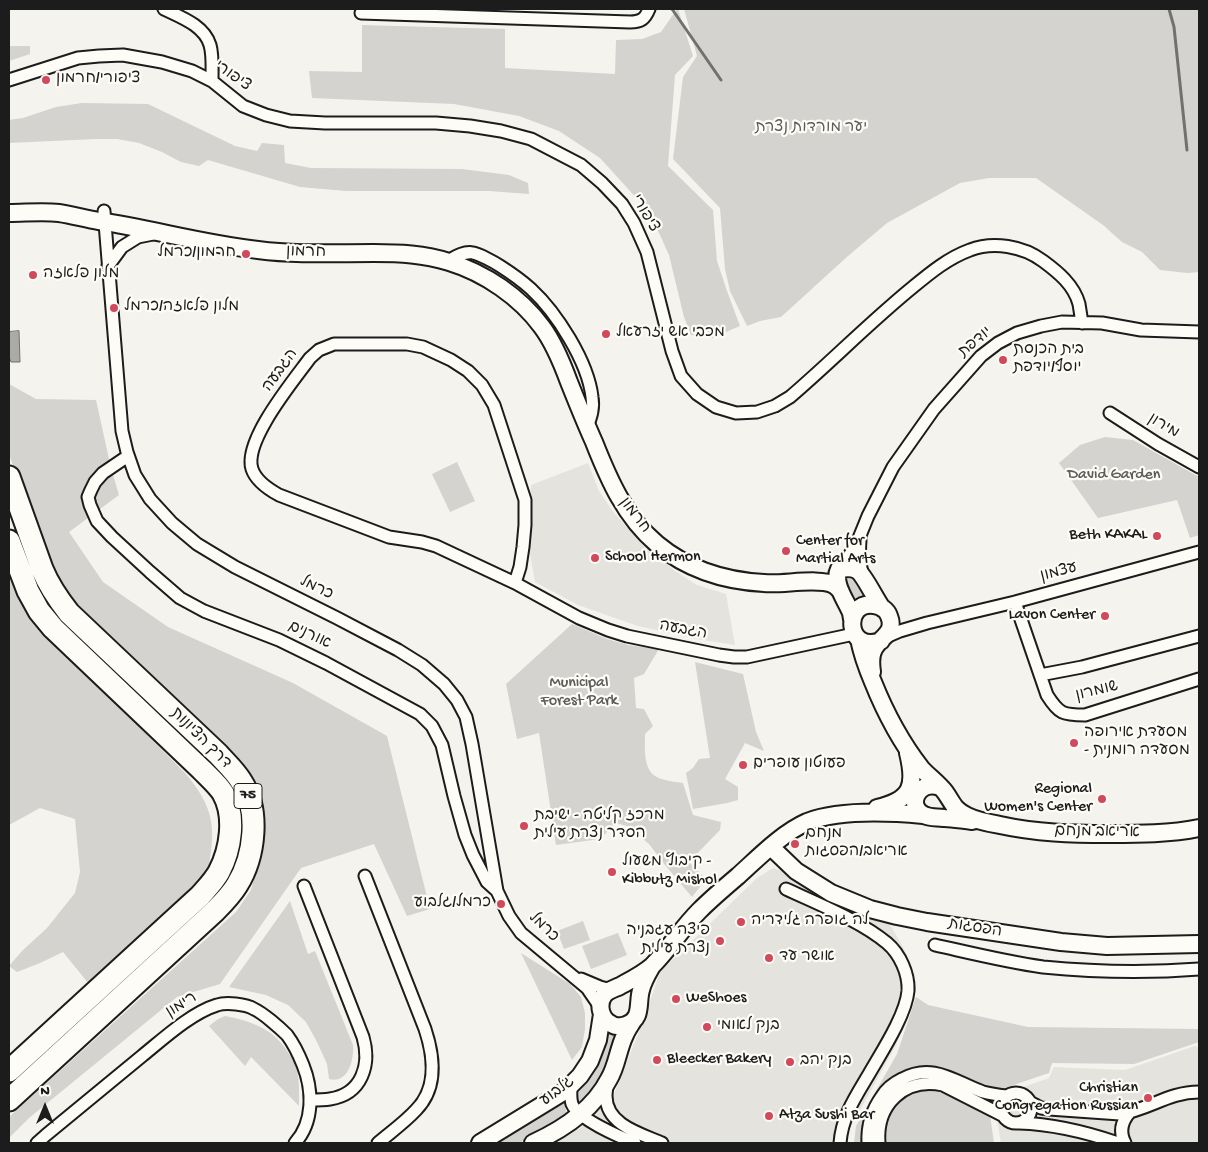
<!DOCTYPE html>
<meta charset="utf-8">
<style>
body{margin:0}
#map{position:relative;width:1208px;height:1152px;overflow:hidden;background:#f4f3ee;font-family:"Gochi Hand",sans-serif}
canvas{display:block}
.frame{position:absolute;inset:0;border:10px solid #1c1c1c;pointer-events:none}
.north{position:absolute;left:20px;top:1082px;width:50px;height:50px;-webkit-text-stroke:4px #fdfcf7;paint-order:stroke;rotate:0deg;font-size:14px;font-weight:700;line-height:20px;text-align:center;color:#1c1c1c}
.north::after{content:'';display:block;margin:auto;width:18px;height:22px;background:#1c1c1c;clip-path:polygon(50% 0,100% 100%,50% 72%,0 100%)}
</style>
<div id="map">
<canvas width="1208" height="1152"></canvas>
<div class="frame"></div>
<div class="north">N</div>
</div>
<script>
const context = document.querySelector('canvas').getContext('2d');
context.lineJoin = 'round';
function fill(path, color) { context.fillStyle = color; context.fill(path, 'evenodd'); }
function trace(path, color, width, dash) { context.strokeStyle = color; context.lineWidth = width; context.lineCap = dash ? 'butt' : 'round'; context.setLineDash(dash || []); context.stroke(path); }
function write(font, color, halo, rows, align = 'center') {
  context.font = font + ' "Gochi Hand","Playpen Sans Hebrew",sans-serif'; context.lineWidth = 4.5; context.setLineDash([]); context.textBaseline = 'middle'; context.strokeStyle = halo; context.fillStyle = color; for (const [text, x, y, turn = 0] of rows) {
    context.save(); context.translate(x, y); context.rotate((+turn || 0) * Math.PI / 180); context.textAlign = isNaN(turn) ? turn : align; if (halo) context.strokeText(text, 0, 0); context.fillText(text, 0, 0); context.restore();
  }
}
fill(new Path2D(`
 M588,463L599,491L614,513L643,545L675,571L697,585L726,594L735,645L691,638L638,626L578,605L535,582L528,542L531,485Z
 M773,868L783,871L799,883L844,907L887,919L904,949L913,970L911,1003L896,1045L849,1130L848,1143H552L579,1129L614,1094L643,1022L660,972L757,878Z
 M1195,1046L1199,1048V1143H1001L993,1098L1049,1078L1054,1067L1125,1070Z`), '#e4e3de');
fill(new Path2D(`
 M677,9H678L693,56L675,75L668,166L713,210L717,261L727,291L740,326L712,338L691,335L684,317L669,255L650,213L600,158L559,131L519,116L454,104L312,98L309,71L362,72V25L505,29V68L615,74L616,40L642,39L661,32Z
 M684,9H1199V272L1187,273L1160,270L1142,252L1122,242L1103,225L1036,178H989L960,183L887,223L848,256L781,317L760,321L747,326L730,291L725,269L720,208L673,159L683,77L697,56Z
 M9,46H30V54L9,61Z
 M82,103L148,104L235,146L257,151L262,143L284,145L285,163L311,168L462,169L509,175L528,183L529,194L489,191H346L300,187L208,160L199,166L181,162L162,152L139,143L117,139H96L9,143V120L23,118L56,107Z
 M9,384L36,399L96,400L111,468L119,495L69,532L103,582L168,627L293,683L387,736L430,909L407,916L374,844L301,868L220,984L177,997L29,1118L9,1138V1117L236,912L251,890L259,859L262,832L250,776L233,754L74,605L47,564L9,454Z
 M1105,437L1133,440L1199,477V535L1190,538L1177,500L1098,518L1059,463L1080,445Z
 M457,462L475,501L450,512L432,474Z
 M9,564L49,636L185,773C206,798 216,817 211,851C210,856 210,861 209,866C207,872 202,877 198,882L93,989L63,952L40,963L17,972L9,966L22,951L47,928L75,893L80,872L75,819L40,808L9,825Z
 M848,577L857,580L869,598L855,604L845,583Z
 M572,624L607,639L628,645L659,649L644,674L634,678L636,708L644,709L653,726L645,734C645,747 643,768 655,776C661,780 675,782 683,783L693,815L721,822L720,830L689,862L706,879L692,897L665,865L649,844L627,826L616,823L600,839L556,845L539,733L517,739L506,684Z
 M695,662L743,674L756,732L764,751L745,743L725,779L738,787V800L727,803L693,809L686,773L693,768L699,759L710,758Z
 M290,901L308,954L315,951L353,1045C354,1059 349,1084 329,1079L327,1064L317,1042L306,1022L288,1005L266,995L229,987Z
 M583,921L590,940L564,949L557,931Z
 M618,933L627,955L591,969L582,946Z
 M521,953L570,984L581,997L585,1013V1029L582,1047L572,1060Z
 M916,997L928,1005L1028,1027L1199,1029V1042L1134,1064L1052,1063L1049,1073L987,1094L994,1143H854L856,1126L897,1054Z
 M225,1016C251,1021 275,1029 289,1054C291,1057 294,1060 295,1064C300,1077 299,1092 299,1106L251,1057L245,1066L209,1026L218,1019Z
 M603,1029L618,1034L604,1078L582,1105L576,1100C576,1088 586,1078 590,1067C596,1055 599,1041 603,1029Z
 M565,1096V1108L568,1116L531,1138L519,1143H486Z`), '#d4d3cf');
const water = new Path2D(`
 M19,331L20,362H11L9,357V332Z`);
fill(water, '#abaaa6');
trace(water, '#72716f', 1);
trace(new Path2D(`
 M672,9L721,80
 M1169,9L1174,27L1187,150`), '#72716f', 3);
const street = new Path2D(`
 M164,9C180,17 204,25 210,45C213,55 212,69 212,81
 M361,13L630,22C641,22 645,19 649,9
 M9,80L78,58L99,56L123,55L162,62L192,71L212,81L243,106L266,115L290,121L325,123H436L470,126L501,131L531,139L581,165L602,183L622,204L634,223L647,252L672,351L681,376L697,394L716,407L736,413L757,412L775,406L790,397C832,361 870,322 913,287C930,273 948,258 970,250C993,241 1023,246 1043,261C1058,272 1074,285 1079,304C1080,310 1081,317 1082,323
 M104,211L122,431L127,452L135,475L150,499L172,523L197,544L235,567L337,618L398,650L422,665L444,684L457,700L466,717L472,744L497,891L509,916L521,933L587,988L600,1007
 M448,261C455,257 464,251 473,253C479,254 494,262 500,266C511,273 521,280 531,289C557,313 588,362 592,397C594,408 591,417 587,427
 M108,266L122,247L138,237L153,234
 M1110,413L1158,444L1199,467
 M128,456L103,473L95,482L91,490L88,497L90,505L97,521L112,537L150,572L180,598L204,611L279,640L326,663L420,714L432,726L442,745L454,796L465,835L473,855L487,882L497,891
 M860,540C859,553 859,564 863,576
 M841,569L857,543L868,516L893,467L934,409L981,356L998,343L1017,333L1041,326L1062,322L1102,323L1141,330L1199,332
 M515,583L520,567L523,547L525,525V500L494,405L482,385L468,371L451,360L423,347L407,344H334L319,350L310,358C294,380 243,441 252,469C256,481 268,489 279,495L389,537L422,542L436,546L515,583L579,618L608,630L627,636L719,655L734,657H747L854,634
 M1015,602L1047,695C1059,714 1063,715 1085,715L1199,679
 M884,638L900,631L927,623L1015,602L1199,552
 M1040,675L1082,667L1199,636
 M365,876L425,1029C434,1056 438,1088 416,1110C405,1122 391,1132 378,1143
 M304,886L363,1037C371,1065 362,1094 330,1099C324,1100 316,1100 310,1100
 M786,889C818,904 861,921 887,943C900,954 909,974 908,991C906,1015 881,1053 869,1074C856,1096 842,1116 840,1143
 M935,945C971,953 1007,962 1043,967C1095,972 1148,973 1199,969
 M581,979L600,987L611,990
 M607,1084C607,1088 606,1092 606,1096C606,1125 641,1134 662,1143
 M571,1085C571,1091 570,1098 572,1104C578,1119 620,1137 635,1143
 M1001 1108a15 15 0 1 1 30 0a15 15 0 1 1-30 0Z
 M1030,1102L1041,1108L1049,1109L1120,1114C1149,1110 1168,1092 1199,1092
 M1019,1123C1053,1124 1086,1132 1118,1143
 M37,1143L46,1135C78,1109 110,1082 142,1056C163,1039 191,1013 217,1005C226,1002 246,1004 254,1009C263,1013 280,1028 287,1035C293,1043 299,1055 303,1065C313,1090 314,1122 295,1143
 M868,1143C867,1126 872,1110 882,1096C887,1088 894,1083 902,1079C933,1062 955,1082 983,1092C991,1094 998,1095 1006,1096
 M879,1143C876,1105 904,1077 943,1085L1002,1115
 M1125,1143C1119,1132 1121,1122 1130,1112`);
const secondary = new Path2D(`
 M9,213C25,213 43,211 59,213C73,215 86,219 99,221C152,229 204,244 258,250C296,255 335,253 374,253C399,253 424,254 449,262C485,273 520,297 542,327C554,343 562,363 569,382C577,402 585,422 594,442C609,480 625,517 657,544C687,569 725,581 764,583C782,585 820,577 834,585C835,585 841,591 841,592
 M852,619L851,613C846,600 832,583 839,569C845,568 853,567 858,571C864,575 876,600 882,608
 M859,639C862,654 867,668 873,682C885,712 900,741 921,768C928,776 938,783 945,792C953,803 953,809 967,816C977,821 989,823 1000,825C1036,833 1072,834 1109,834C1139,834 1170,834 1199,828
 M872,672C871,665 870,656 874,649C880,637 896,633 889,616C887,610 881,606 874,605C843,600 845,654 881,641
 M940,787C917,779 906,807 924,815C930,818 937,817 944,818C953,818 962,820 972,821
 M877,808C912,800 916,786 908,753
 M771,847L796,871L831,893L870,909L897,916L927,922L1061,942L1107,946L1199,944
 M652,966C648,973 643,981 641,990C637,1003 643,1019 626,1025C621,1027 616,1027 611,1024C601,1019 597,1005 604,995C608,990 614,989 620,986C631,980 643,974 652,966C669,949 682,928 699,911C711,899 725,887 738,876C758,858 782,833 807,822C838,810 890,812 923,815
 M480,1143L565,1091L580,1076L590,1061L598,1040L602,1014
 M533,1143C564,1129 593,1110 609,1079C617,1066 618,1049 625,1035C627,1030 630,1026 633,1021`);
const highway = new Path2D(`
 M9,477L42,569C49,586 58,599 69,613L218,754C226,763 235,771 241,781C260,810 255,856 237,885C231,895 223,903 215,911L9,1100
 M9,541L28,591L39,611L53,628L202,770C209,777 218,785 223,793C236,816 231,849 219,872C214,881 207,888 200,896L9,1071`);
trace(street, '#1c1c1c', 15);
trace(secondary, '#1c1c1c', 20);
trace(highway, '#1c1c1c', 25);
trace(street, '#fdfcf7', 11);
trace(secondary, '#fdfcf7', 16);
trace(highway, '#fdfcf7', 21);
for (const [x, y, r, color] of [
 [46,80,5,"#d1495b"],
 [246,254,5,"#d1495b"],
 [33,275,5,"#d1495b"],
 [114,308,5,"#d1495b"],
 [606,334,5,"#d1495b"],
 [1003,360,5,"#d1495b"],
 [1157,536,5,"#d1495b"],
 [786,551,5,"#d1495b"],
 [595,558,5,"#d1495b"],
 [1105,616,5,"#d1495b"],
 [1074,743,5,"#d1495b"],
 [743,765,5,"#d1495b"],
 [1102,799,5,"#d1495b"],
 [524,826,5,"#d1495b"],
 [795,844,5,"#d1495b"],
 [612,872,5,"#d1495b"],
 [501,904,5,"#d1495b"],
 [741,922,5,"#d1495b"],
 [720,941,5,"#d1495b"],
 [769,958,5,"#d1495b"],
 [676,999,5,"#d1495b"],
 [707,1027,5,"#d1495b"],
 [657,1060,5,"#d1495b"],
 [790,1062,5,"#d1495b"],
 [1148,1098,5,"#d1495b"],
 [769,1116,5,"#d1495b"]
]) { const dot = new Path2D(); dot.arc(x, y, r, 0, 2 * Math.PI); context.fillStyle = color; context.fill(dot); trace(dot, '#fdfcf7', 2); }
for (const [x, y, w] of [
 [248,796,28]
]) { const box = new Path2D(); box.roundRect(x - w / 2, y - 12.5, w, 25, 4); context.fillStyle = '#fdfcf7'; context.fill(box); trace(box, '#1c1c1c', 1); }
write('bold 15px', '#1c1c1c', null, [
 ["75",248,796]
]);
write('16px', '#1c1c1c', '#fdfcf7', [
 ["ציפורי",232,77,35],
 ["ציפורי",644,214,59],
 ["חרמון",306,253,1],
 ["יודפת",976,343,-40],
 ["הגבעה",281,371,-54],
 ["מירון",1163,427,31],
 ["חרמון",634,516,52],
 ["עצמון",1059,573,-15],
 ["כרמל",316,589,26],
 ["הגבעה",683,631,11],
 ["אורנים",309,636,25],
 ["שומרון",1097,692,-14],
 ["דרך הציונות",200,739,45],
 ["אריאב מנחם",1097,833,1],
 ["כרמל",543,928,44],
 ["הפסגות",975,929,9],
 ["רימון",182,1006,-32],
 ["גלבוע",558,1092,-37]
]);
write('16px', '#1c1c1c', '#fdfcf7', [
 ["ציפורי/חרמון",56,80],
 ["חרמון/כרמל",236,254,"right"],
 ["מלון פלאזה",43,275],
 ["מלון פלאזה/כרמל",124,308],
 ["מכבי אש יזרעאל",616,334],
 ["בית הכנסת",1013,351],
 ["יוסף/יודפת",1013,369],
 ["Beth KAKAL",1147,536,"right"],
 ["Center for",796,542],
 ["Martial Arts",796,560],
 ["School Hermon",605,558],
 ["Lavon Center",1095,616,"right"],
 ["מסעדת אירופה",1084,734],
 ["- מסעדה רומנית",1084,752],
 ["פעוטון עופרים",753,765],
 ["Regional",1092,790,"right"],
 ["Women's Center",1092,808,"right"],
 ["מרכז קליטה - ישיבת",534,817],
 ["הסדר נצרת עילית",534,835],
 ["מנחם",805,835],
 ["אריאב/הפסגות",805,853],
 ["קיבוץ משעול -",622,863],
 ["Kibbutz Mishol",622,881],
 ["כרמל/גלבוע",491,904,"right"],
 ["לה גופרה גלידריה",751,922],
 ["פיצה עגבניה",710,932,"right"],
 ["נצרת עילית",710,950,"right"],
 ["אושר עד",779,958],
 ["WeShoes",686,999],
 ["בנק לאומי",717,1027],
 ["Bleecker Bakery",667,1060],
 ["בנק יהב",800,1062],
 ["Christian",1138,1089,"right"],
 ["Congregation Russian",1138,1107,"right"],
 ["Atza Sushi Bar",779,1116]
], 'left');
write('16px', '#5c5c5b', '#fdfcf7', [
 ["יער מורדות נצרת",811,129],
 ["David Garden",1114,476],
 ["Municipal",579,684],
 ["Forest Park",579,702]
]);
</script>
